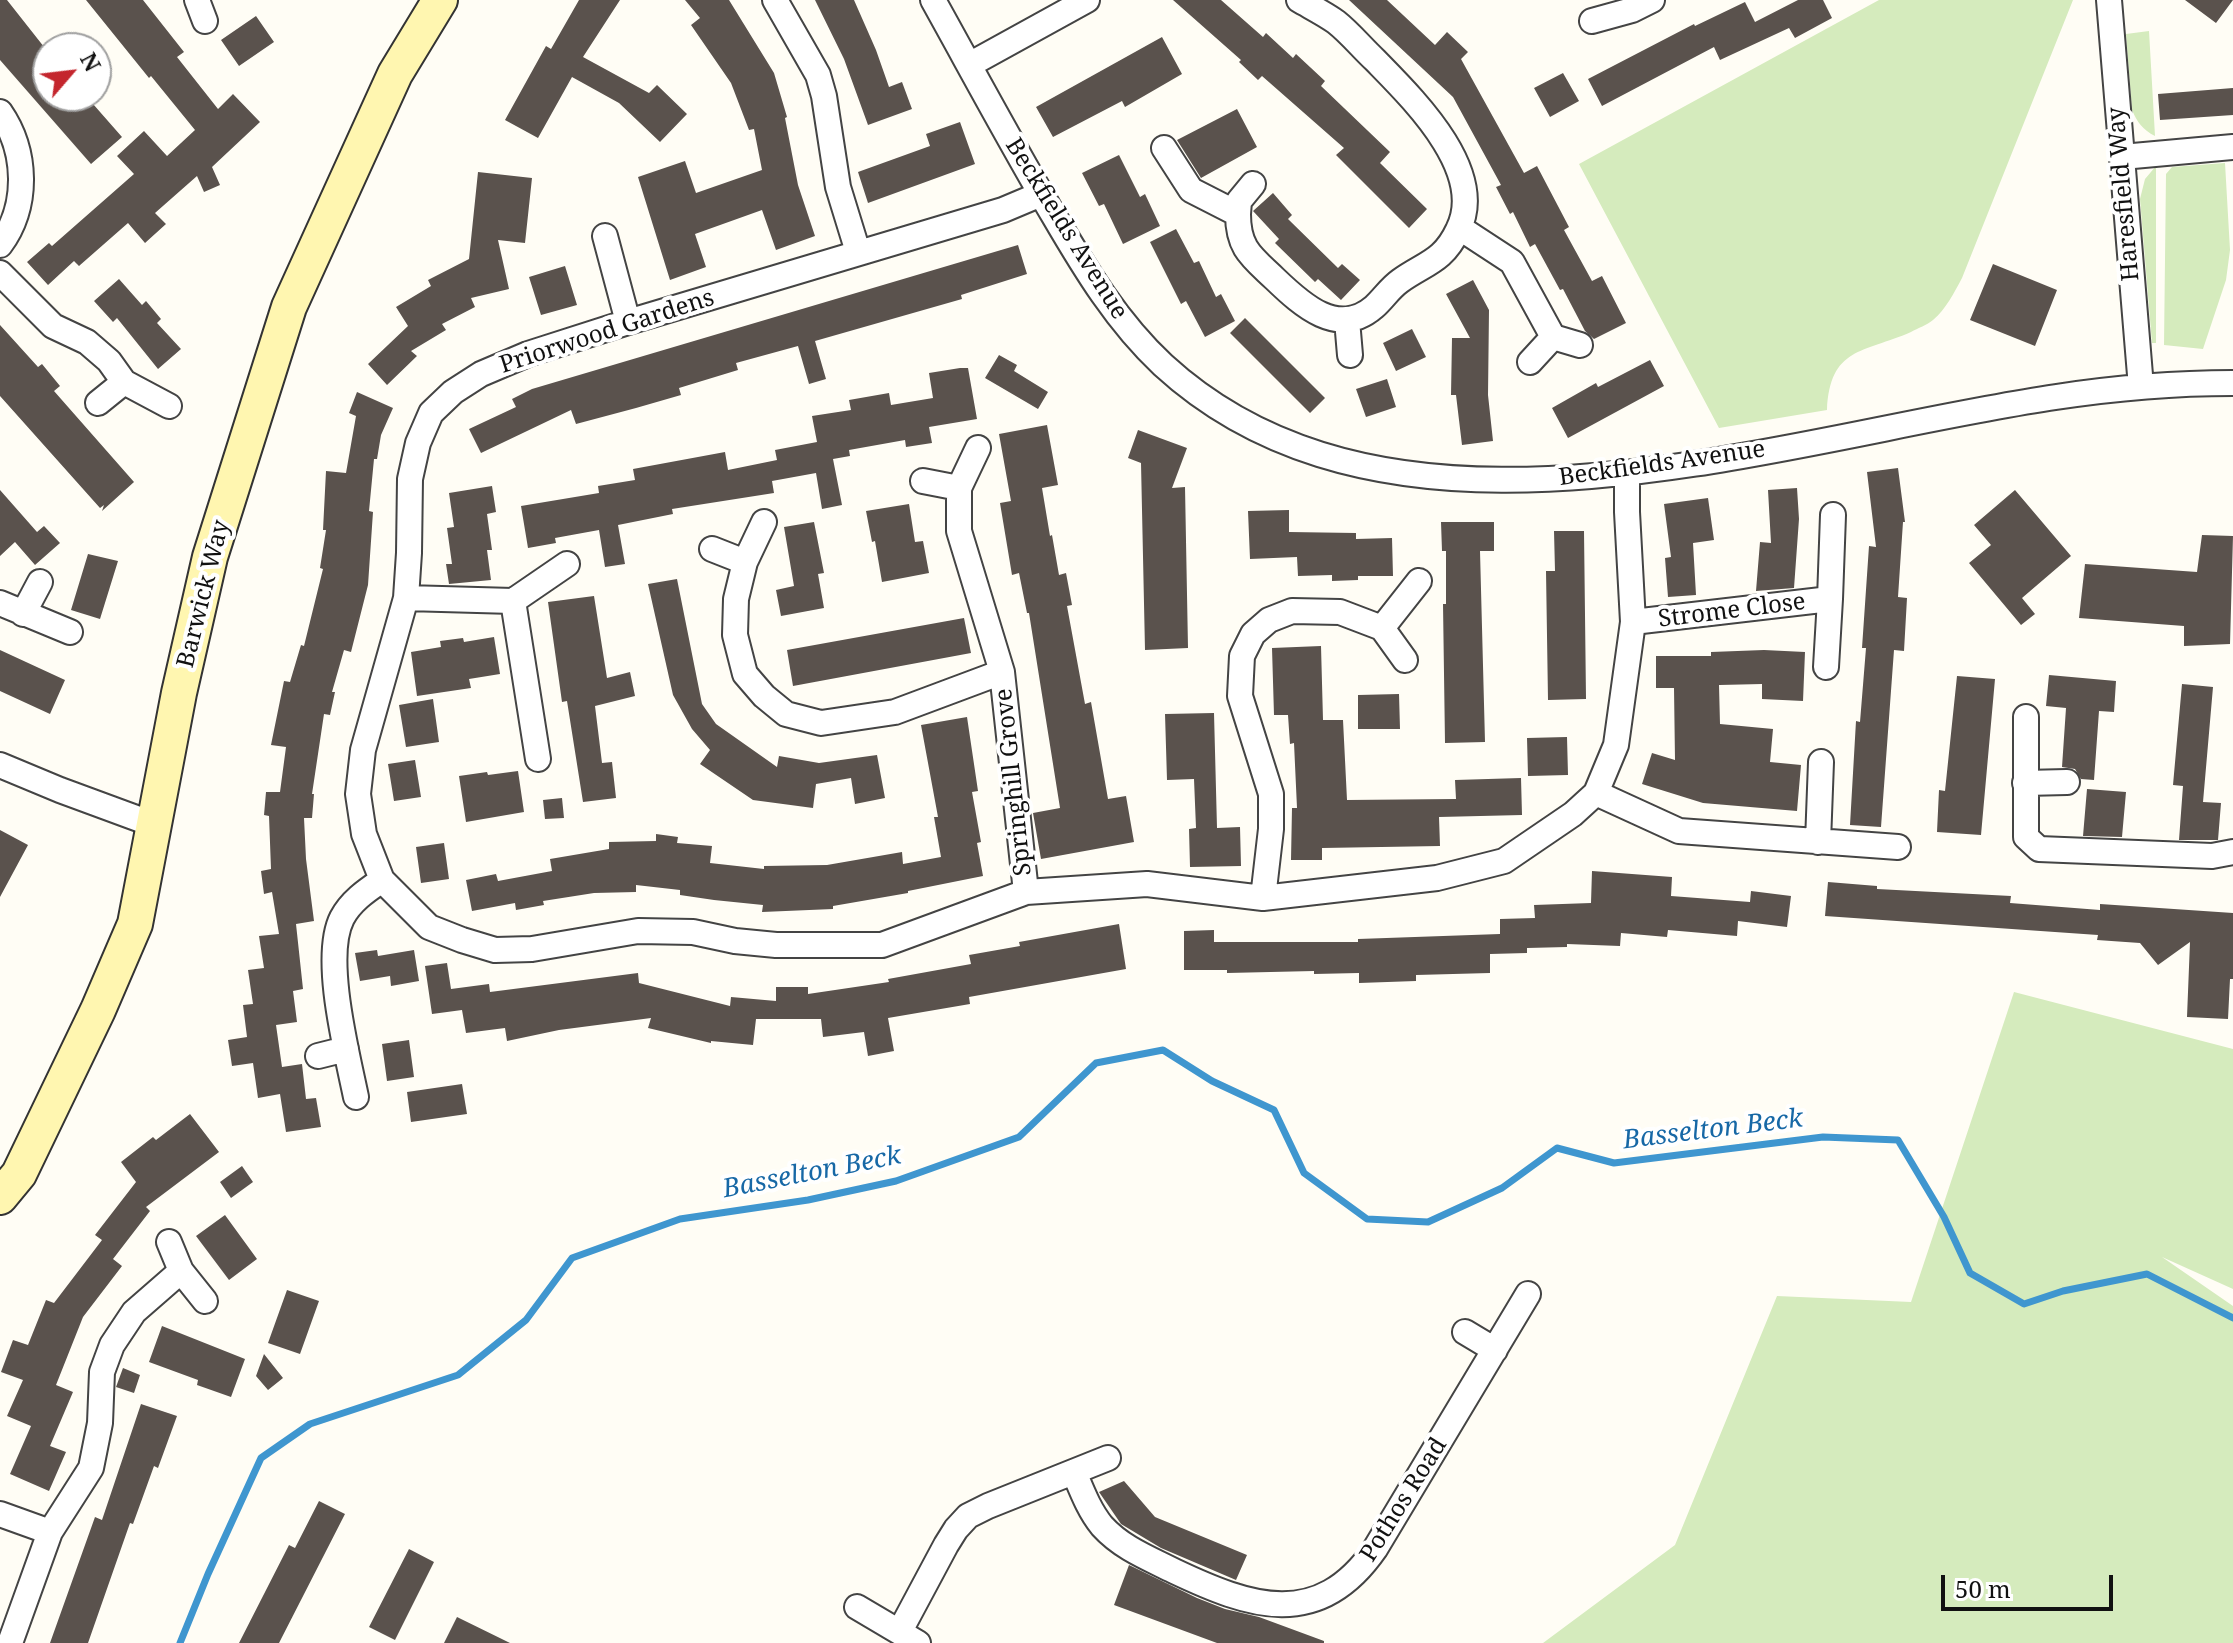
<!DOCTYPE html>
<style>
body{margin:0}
#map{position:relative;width:2233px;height:1643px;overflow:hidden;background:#fffdf5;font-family:"Noto Serif",serif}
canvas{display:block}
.north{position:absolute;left:32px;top:32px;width:80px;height:80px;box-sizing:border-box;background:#fff;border:2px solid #a0a0a0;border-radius:50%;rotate:62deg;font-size:22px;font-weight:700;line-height:32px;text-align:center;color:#111}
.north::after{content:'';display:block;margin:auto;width:28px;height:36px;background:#c4262e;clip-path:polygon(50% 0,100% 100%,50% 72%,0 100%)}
.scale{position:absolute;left:1941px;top:1575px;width:172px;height:36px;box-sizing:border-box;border:4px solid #111;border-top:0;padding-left:10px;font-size:24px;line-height:28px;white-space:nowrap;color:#111;-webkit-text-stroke:6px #fff;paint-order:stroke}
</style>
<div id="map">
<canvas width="2233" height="1643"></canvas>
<div class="north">N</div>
<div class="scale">50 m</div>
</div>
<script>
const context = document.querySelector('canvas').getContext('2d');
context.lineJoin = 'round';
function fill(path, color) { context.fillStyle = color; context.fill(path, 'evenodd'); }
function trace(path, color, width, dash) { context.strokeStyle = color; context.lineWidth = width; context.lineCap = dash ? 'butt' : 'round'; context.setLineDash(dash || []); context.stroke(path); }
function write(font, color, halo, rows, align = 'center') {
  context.font = font + ' "Noto Serif",serif'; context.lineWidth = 8; context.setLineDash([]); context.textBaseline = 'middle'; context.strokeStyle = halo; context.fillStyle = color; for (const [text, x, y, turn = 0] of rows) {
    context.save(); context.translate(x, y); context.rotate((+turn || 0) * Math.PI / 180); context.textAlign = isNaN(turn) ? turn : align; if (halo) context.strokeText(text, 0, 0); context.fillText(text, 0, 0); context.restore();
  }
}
fill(new Path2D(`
 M1879,0H2073L1962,278C1954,293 1946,309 1933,320C1927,325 1918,328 1911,332C1863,353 1830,347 1827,410L1719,428L1579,164Z
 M2149,31L2155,136C2143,130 2137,122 2132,110L2126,34Z
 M2225,163L2230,250L2226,280L2203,349L2164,345L2166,174L2172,167Z
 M2156,166V343H2152L2140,199L2145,179Z
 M2014,992L2233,1049V1289L2162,1257L2233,1306V1643H1543L1675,1545L1777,1296L1911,1302Z`), '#d5ebbd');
trace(new Path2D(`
 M180,1643L208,1574L261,1458L310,1424L458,1375L526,1320L572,1258L680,1219L808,1200L896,1181L1019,1137L1096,1063L1163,1050L1212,1081L1274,1110L1304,1173L1367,1219L1428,1222L1502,1188L1557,1148L1614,1163L1823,1137L1898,1140L1944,1217L1970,1273L2024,1304L2063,1291L2147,1274L2233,1318`), '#3f96cf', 7);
fill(new Path2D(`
 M0,0H7L48,52V96H86L122,137L91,164L0,60Z
 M86,0H143L184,52L177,57L218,109L233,94L260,122L212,167L220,185L204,192L197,176L155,213L166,224L145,243L128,223L79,266L74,261L48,285L27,262L49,243L52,246L134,174L117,156L144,131L167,156L195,130L151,76L149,78Z
 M579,0H620L583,57L649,93L657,85L687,114L660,142L619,103L572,77L538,138L505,120L546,46L551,49Z
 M685,0H729L774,73L787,117L785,118L798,185L815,236L776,250L762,210L695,234L706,267L670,280L638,177L685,161L696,193L762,170L754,129L749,130L731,83L691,25L700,18Z
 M815,0H854L876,50L889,87L902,82L912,109L868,125L844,59Z
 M1173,0H1221L1263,37L1266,33L1293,58L1296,54L1325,81L1321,86L1390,152L1380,163L1427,209L1409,228L1336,155L1344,148L1262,76L1258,80L1239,62L1241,60Z
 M1349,0H1387L1435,45L1447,32L1468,52L1461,59L1524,173L1537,166L1569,227L1564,230L1592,281L1602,276L1626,323L1594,339L1585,331L1563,289L1560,290L1535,244L1530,247L1513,212L1510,214L1496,187L1501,185L1453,97Z
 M1798,0H1823L1832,18L1795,38L1789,28L1720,60L1714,47L1602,106L1588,79L1694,24L1695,26L1745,2L1755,22Z
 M2185,0H2233L2216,23Z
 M256,16L274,42L239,66L221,40Z
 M1162,37L1182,74L1125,107L1122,101L1053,137L1036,107Z
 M1563,73L1579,101L1550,117L1534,88Z
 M2233,88V115L2160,120L2158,94Z
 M1237,109L1257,147L1201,178L1177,140Z
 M960,122L975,164L868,203L858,172L930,146L926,134Z
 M1119,155L1140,197L1145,194L1160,226L1123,244L1104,204L1099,206L1082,173Z
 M478,172L532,178L525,243L498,240L509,289L471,298L475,307L442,324L446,330L411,351L417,356L387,385L368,364L408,326L396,307L431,286L428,280L469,259Z
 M1273,193L1292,215L1288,219L1338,268L1342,264L1360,280L1341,300L1318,279L1315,282L1275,243L1279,239L1253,211Z
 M1176,229L1194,263L1199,261L1216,297L1221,294L1235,321L1205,337L1186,301L1181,304L1150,242Z
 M1018,245L1027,274L961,295L962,299L815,341L826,379L809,384L798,346L736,363L738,370L679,388L681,395L636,408L576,424L571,410L481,453L469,429L516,407L512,399L532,389Z
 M1993,264L2057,290L2035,346L1970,320Z
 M565,266L577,305L541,315L529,277Z
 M119,279L142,305L146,301L161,319L157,323L181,349L158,369L117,318L113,322L94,301Z
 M1473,280L1489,310L1488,395L1493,441L1462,445L1456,395H1451L1452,338H1470L1446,294Z
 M1245,318L1325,398L1310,413L1230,333Z
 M0,325L38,367L42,364L60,386L54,391L134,482L102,511L104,505L100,508L0,396Z
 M1412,329L1426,357L1396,371L1383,343Z
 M999,355L1017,365L1014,371L1048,392L1038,409L985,378Z
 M1650,360L1664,386L1568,438L1552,408L1596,383L1598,387Z
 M960,368H968L977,419L929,427L932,443L906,447L905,440L849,450L850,456L833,459L842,505L822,509L816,473L772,481L774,493L672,509L673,514L618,525L625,564L605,567L599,530L555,538L556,543L528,548L521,506L599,493L598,486L635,480L633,469L725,452L728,470L777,460L775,450L817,442L812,416L851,410L849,400L889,393L891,405L933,398L929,373Z
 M1387,379L1396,407L1366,417L1356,389Z
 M357,392L393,408L381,435L377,459H374L369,511L373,512L368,585L351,652L344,650L332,692H335L330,715L324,714L312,794H314L312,818H304L306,859L314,921L296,924L303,989L293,991L297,1022L276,1025L282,1067L302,1064L306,1099L316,1098L321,1127L286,1132L280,1094L258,1098L253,1063L232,1066L228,1040L247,1037L243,1005L253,1004L248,970L264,968L259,936L279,934L272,892L264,894L261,871L271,869L269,816L264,815L266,792H280L286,747L271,745L284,681L290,682L301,645L304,646L323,569L320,568L326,530H323L326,471L346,473L356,416L349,413Z
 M1047,425L1058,485L1042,488L1050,536L1052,535L1059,575L1066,573L1072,605L1067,606L1085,704L1091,702L1108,799L1126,796L1134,842L1041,859L1033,813L1060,808L1029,613H1027L1019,573L1012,575L1000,503L1011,501L999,434Z
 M1138,430L1187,448L1172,488L1185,487L1188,648L1145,650L1141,463L1128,458Z
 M1898,468L1905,522H1903L1898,597L1907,598L1904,651L1894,650L1881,827L1850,825L1856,721L1860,722L1866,648H1862L1869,546L1876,547L1867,472Z
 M492,486L496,512L487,514L492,550H487L491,580L449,584L446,564H452L447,528L454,527L449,493Z
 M1797,488L1799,519L1794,588L1756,591L1760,542L1771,543L1768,490Z
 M0,490L37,532L44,526L60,543L35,565L15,542L0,556Z
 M2015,490L2071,556L2022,598L2035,614L2021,625L1969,563L1991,545L1974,525Z
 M1708,498L1714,540L1693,543L1696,595L1668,597L1665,558L1671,557L1664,504Z
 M909,504L915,542L923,541L929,573L882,582L875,541L872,542L866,511Z
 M1289,510V532L1356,533V539L1392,538L1393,576H1358V580L1332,581V575L1298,576L1297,557L1250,559L1248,511Z
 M814,522L824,573L818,574L824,608L781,616L776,590L794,586L784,527Z
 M1441,522H1494V551H1480L1485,742L1445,743L1443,604H1446V551H1442Z
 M1554,531H1584L1586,699L1548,700L1546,571H1555Z
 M2202,535L2233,536L2230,644L2184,646V626L2079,618L2085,564L2197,572Z
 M88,554L118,561L100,619L71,610Z
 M677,579L702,704L716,724L777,767L779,756L819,763L877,755L885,798L855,804L851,778L816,784L813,808L753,800L700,764L710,750L692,729L673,695L648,584Z
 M594,596L607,678L630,672L635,696L595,706L602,763L612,762L616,798L583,802L567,701L562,702L548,602Z
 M964,618L971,653L793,686L787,650Z
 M494,637L500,674L469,679L471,688L417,696L411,652L441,647L440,641L463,638L464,642Z
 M1321,646L1323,720H1343L1347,800L1456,799L1455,780L1521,778L1522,815L1439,817L1440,846L1322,848V860H1291L1292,808H1297L1294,743L1290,744L1288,715H1274L1272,648Z
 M0,650L65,680L50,714L0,691Z
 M1764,650L1805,652L1803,701L1762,699V684L1719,685L1720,724L1773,729L1770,762L1801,765L1797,811L1703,803L1642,784L1652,753L1675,760L1674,688H1656V656H1711V652Z
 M2049,675L2116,681L2114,712L2099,711L2094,780L2081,779L2075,769L2062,767L2066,708L2046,706Z
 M1957,676L1995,679L1981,835L1937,832L1939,790L1945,791Z
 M2182,684L2213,687L2203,802L2221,803L2218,840H2179L2183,786L2173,785Z
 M1399,694L1400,729H1358V695Z
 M433,699L439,742L406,747L399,705Z
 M1214,713L1217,828L1240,827L1241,866L1190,867L1189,829L1196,828L1194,779L1167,780L1165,714Z
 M967,717L978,791L972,792L981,842L977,843L983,876L908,891V893L833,906V909L762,912L763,905L714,900L680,895V890L636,885V892L594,893L543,901L544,905L516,910L515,903L472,911L466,880L496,874L498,881L552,871L550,859L609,849V842L656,841V834L678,837L677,843L712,846L710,863L764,869V866L827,865L902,852L903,864L941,857L934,817H938L921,725Z
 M1567,737L1568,775L1528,776L1527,738Z
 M415,760L421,797L394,801L388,764Z
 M518,771L524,812L466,822L459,776L487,772L488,775Z
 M2087,789L2126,792L2122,837L2083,836Z
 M562,798L564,818L545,819L543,800Z
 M0,830L28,845L0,897Z
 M444,843L449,879L421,883L416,847Z
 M1592,871L1672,877L1671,896L1750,902L1751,891L1791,896L1787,927L1738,921L1737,936L1668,930L1667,937L1621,933L1620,946L1567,944V947L1527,948V953L1490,954V973L1416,975V981L1359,983V973L1314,974V971L1227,973V970H1184V931L1214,930V942H1358V939L1500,934V919L1535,918L1534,905L1591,903Z
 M1828,882L1877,886V889L2011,896L2010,903L2100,910V904L2233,913V979H2230L2228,1019L2187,1017L2190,942L2158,965L2140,943L2097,940L2098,935L1825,916Z
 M1119,924L1126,969L969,997L970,1004L888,1018L894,1051L868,1056L864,1032L823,1037L821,1019H756L753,1045L711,1041V1043L648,1028L651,1018L559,1030L507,1041L505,1028L466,1033L462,1010L432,1014L425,966L447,963L451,989L489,984L490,992L638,973L639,983L730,1006L731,997L776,1001V987H808V994L889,982L888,979L971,964L969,955L1020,946L1019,942Z
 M377,950L378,956L414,950L419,981L391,986L390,976L360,981L355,953Z
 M409,1040L414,1077L387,1081L382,1044Z
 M462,1084L467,1114L411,1122L407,1092Z
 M190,1114L219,1152L146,1207L150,1211L113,1259L122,1266L83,1317L56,1385L73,1392L50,1446L66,1452L49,1491L10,1474L31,1426L7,1416L23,1380L1,1372L13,1340L28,1345L46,1300L54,1303L102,1240L95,1235L136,1182L121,1162L153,1137L156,1140Z
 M242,1166L253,1182L231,1198L220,1182Z
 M225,1215L257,1259L229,1280L196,1236Z
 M287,1290L319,1301L300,1354L268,1343Z
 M162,1326L245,1359L231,1397L197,1385L198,1380L149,1362Z
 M264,1354L283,1378L268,1390L256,1376Z
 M123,1368L140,1375L134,1393L116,1387Z
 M141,1404L177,1416L158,1468L154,1466L133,1524L130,1523L88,1643H50L95,1517L102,1520Z
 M1124,1481L1155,1517L1247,1555L1236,1580L1161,1548L1121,1524L1099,1492Z
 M319,1501L345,1514L279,1643H239L289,1545L295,1548Z
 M409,1549L434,1562L395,1640L369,1627Z
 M1129,1565L1197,1598L1225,1609L1259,1617L1324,1641V1643H1217L1114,1605Z
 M457,1617L510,1643H444Z`), '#5a524d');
const street = new Path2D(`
 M197,0L205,21
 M775,0L818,75L824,96L838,187L858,252
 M933,0C973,72 1012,145 1054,216C1085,269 1117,322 1163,365C1395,578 1783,437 2056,397C2115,388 2174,383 2233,383
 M2109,0L2141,387
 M1592,21L1632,10L1652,0
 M969,65L1087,0
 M0,112C27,151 29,206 0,245
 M1164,148L1191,190L1238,214C1238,249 1252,257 1275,279C1302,305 1338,338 1374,307C1383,299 1390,288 1400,281C1425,263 1443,262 1458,230C1488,171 1412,98 1375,60C1362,48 1350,33 1336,22C1325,14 1311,7 1299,0
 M2122,157L2233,147
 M1041,194L1003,210L628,322L528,354L481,374L453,392L431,413L418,443L410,479L409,553L406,598L363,750L358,794L364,834L382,880L429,927L462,940L495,950L532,949L638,931L693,932L735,941L776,945H882L1026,892L1147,884L1263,898L1437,878L1504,861L1573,814L1596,793L1616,745L1633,622L1627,512V473
 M1238,214L1239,201L1253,184
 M1460,228L1512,262L1553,337L1530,362
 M605,236L628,322
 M0,273L53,326L87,342L109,361L124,382L169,406
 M1347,320L1350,355
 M1553,337L1580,345
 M98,403L124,382
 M978,448L959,488V531L1002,672L1026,892
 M923,481L959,488
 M764,522L745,562L736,599L735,635L745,674L764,696L786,714L821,723L895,712L1002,672
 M712,549L745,562
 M406,598L513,601L538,759
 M1830,599L1833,515
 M513,601L567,564
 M0,603L70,632
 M23,614L40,582
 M1633,622L1830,599L1826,667
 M1382,628L1419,581
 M2026,717V837L2039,849L2212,856L2233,852
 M0,765L60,790L155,825
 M2025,783L2067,782
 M1596,793L1679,831L1898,847
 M1818,842L1821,762
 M1263,898L1271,829V794L1240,696L1242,656L1253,634L1269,620L1292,611L1340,612L1382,628L1405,660
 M318,1056L346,1049
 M356,1097C347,1053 322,957 342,918C351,901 366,891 382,880
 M169,1242L181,1271
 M1465,1332L1495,1350
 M1074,1472C1082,1491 1089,1510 1102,1526C1122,1548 1148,1558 1174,1571C1250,1607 1318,1631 1375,1549L1528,1294
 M0,1514L50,1532
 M857,1607L918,1643
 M900,1631L946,1545L956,1529L968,1516L988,1506L1108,1458
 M10,1643L50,1532L91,1468L100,1423L102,1372L112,1345L134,1312L181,1271L205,1301`);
const secondary = new Path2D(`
 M0,1197L19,1174L98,1010L135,924L179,693L210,557L289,307L395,74L440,0`);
trace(street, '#444', 28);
trace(secondary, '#333', 38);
trace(street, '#fff', 24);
trace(secondary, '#fff6b0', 34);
write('24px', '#111', '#fff', [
 ["Haresfield Way",2124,194,-95],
 ["Beckfields Avenue",1066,229,58],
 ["Priorwood Gardens",607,332,-18],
 ["Beckfields Avenue",1662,464,-8],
 ["Barwick Way",204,594,-76],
 ["Strome Close",1732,611,-7],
 ["Springhill Grove",1014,782,-96],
 ["Pothos Road",1404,1500,-58]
]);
write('italic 26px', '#1768a6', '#fff', [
 ["Basselton Beck",1713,1130,-7],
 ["Basselton Beck",812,1173,-11]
]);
</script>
